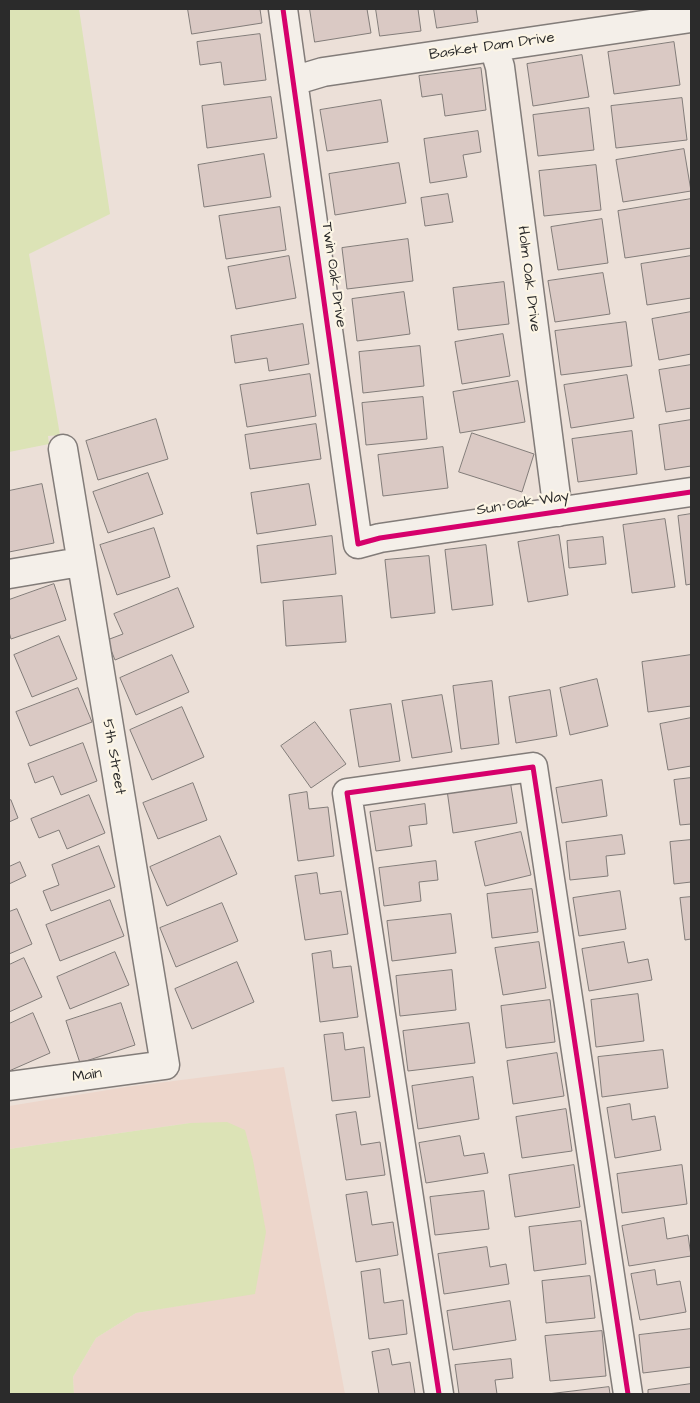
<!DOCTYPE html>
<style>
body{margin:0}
#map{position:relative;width:700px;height:1403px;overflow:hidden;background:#ece0d8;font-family:"Architects Daughter",sans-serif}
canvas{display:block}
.frame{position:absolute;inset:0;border:10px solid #2b2b2b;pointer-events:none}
</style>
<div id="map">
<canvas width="700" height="1403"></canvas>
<div class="frame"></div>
</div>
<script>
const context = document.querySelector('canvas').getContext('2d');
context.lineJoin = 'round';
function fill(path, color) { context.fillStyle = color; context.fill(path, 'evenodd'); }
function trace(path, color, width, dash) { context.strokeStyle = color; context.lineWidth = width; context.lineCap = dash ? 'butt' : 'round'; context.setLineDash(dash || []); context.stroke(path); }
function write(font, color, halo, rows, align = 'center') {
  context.font = font + ' "Architects Daughter",sans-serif'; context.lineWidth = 4.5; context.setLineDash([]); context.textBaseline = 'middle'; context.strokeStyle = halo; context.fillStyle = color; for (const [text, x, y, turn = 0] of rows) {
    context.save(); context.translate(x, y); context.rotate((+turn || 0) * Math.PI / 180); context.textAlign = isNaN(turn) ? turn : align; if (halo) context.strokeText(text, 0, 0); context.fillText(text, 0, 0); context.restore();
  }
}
fill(new Path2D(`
 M284,1067L345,1394H74L73,1377L96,1338L136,1313L255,1293L190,1123L9,1149V1106L126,1087Z`), '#edd6cb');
fill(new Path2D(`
 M9,9H79L110,214L29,254L60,435L48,436L49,444L9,452Z
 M227,1122L245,1130L253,1160L266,1232L255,1294L136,1313L96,1338L73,1377L74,1394H9V1149L190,1123Z`), '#dce3b6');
const building = new Path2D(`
 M188,9H260L262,23L192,34Z
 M310,9H367L371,33L315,42Z
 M376,9H418L421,31L380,36Z
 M434,9H476L478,22L437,28Z
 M260,34L266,80L224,85L221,62L200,65L197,42Z
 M674,42L680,85L614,94L608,52Z
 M582,55L589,97L533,106L527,64Z
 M481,68L486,110L445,116L442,94L422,97L419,76Z
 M271,97L277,138L207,148L202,106Z
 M682,98L687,140L616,148L611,106Z
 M381,100L388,142L327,151L320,110Z
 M589,108L594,150L538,156L533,115Z
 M478,131L481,152L463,155L467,177L430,183L424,139Z
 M684,149L691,191L623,202L616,160Z
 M264,154L271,197L204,207L198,165Z
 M399,163L406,203L335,215L329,174Z
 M596,165L601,210L544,216L539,171Z
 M448,194L453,222L425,226L421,198Z
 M691,199V248L625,258L618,211Z
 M280,207L286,250L226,259L219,216Z
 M602,219L608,263L558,270L551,227Z
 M408,239L413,281L347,289L342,248Z
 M289,256L296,298L236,309L228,267Z
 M691,256V298L647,305L641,264Z
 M603,273L610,314L555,322L548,281Z
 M504,282L509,324L458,330L453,288Z
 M404,292L410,334L357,341L352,299Z
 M691,312V354L659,360L652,319Z
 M626,322L632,366L561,375L555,331Z
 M303,324L309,364L269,371L267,358L235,363L231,336Z
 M503,334L510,376L462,384L455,342Z
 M420,346L424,386L363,393L359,352Z
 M691,365V408L666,412L659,370Z
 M310,374L316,416L247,427L240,385Z
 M627,375L634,418L571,428L564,385Z
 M518,381L525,422L460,433L453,392Z
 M423,397L427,439L366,445L362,403Z
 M156,419L168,459L98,480L86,441Z
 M691,420V466L665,470L659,425Z
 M316,424L321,459L250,469L245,435Z
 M632,431L637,474L578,482L572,439Z
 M472,433L534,454L522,492L459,472Z
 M443,447L448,488L383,496L378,455Z
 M148,473L163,514L108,533L93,492Z
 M42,484L54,543L9,552V491Z
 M309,484L316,525L257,534L251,493Z
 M691,514V584L686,585L678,516Z
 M665,519L675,587L632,593L623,525Z
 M154,528L170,577L117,595L100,545Z
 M559,535L568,595L528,602L518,542Z
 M332,536L336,574L261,583L257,546Z
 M603,537L606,564L569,568L567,541Z
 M486,545L493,605L452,610L445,550Z
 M429,556L435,613L391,618L385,560Z
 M54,584L66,620L11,639L9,632V600Z
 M178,588L194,627L115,660L107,640L123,634L114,614Z
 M342,596L346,642L286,646L283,601Z
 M59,636L77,679L32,697L14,655Z
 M172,655L189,692L136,715L120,678Z
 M691,655V706L648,712L642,662Z
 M597,679L608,726L570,735L560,688Z
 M492,681L499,744L461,749L453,686Z
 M78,688L92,722L30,746L16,712Z
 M550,690L557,736L516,743L509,697Z
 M442,695L452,752L412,758L402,701Z
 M391,704L400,761L359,767L350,710Z
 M182,707L204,757L152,780L130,730Z
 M691,718V766L668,770L660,724Z
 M315,722L346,764L311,788L281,746Z
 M83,743L97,781L61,795L53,776L35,783L28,764Z
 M691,778V824L680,825L674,780Z
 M510,780L517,823L453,833L447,790Z
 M602,780L607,816L562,823L556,788Z
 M193,783L207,820L158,839L143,803Z
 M307,792L309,809L328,807L334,856L298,861L289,795Z
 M89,795L105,833L67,849L59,830L39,838L31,819Z
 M11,800L18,818L9,822V801Z
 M425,804L427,824L409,826L412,846L376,851L370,812Z
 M521,832L531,875L485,886L475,842Z
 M622,835L625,854L606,856L608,876L570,880L566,842Z
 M220,836L237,874L167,906L150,867Z
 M691,840V882L674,884L670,842Z
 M99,846L115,887L51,911L43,891L59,885L52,865Z
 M436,861L438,880L419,882L421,901L384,906L379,868Z
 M20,862L26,876L9,884V867Z
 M317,873L320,894L341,891L348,934L305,940L295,876Z
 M532,889L538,932L492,938L487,894Z
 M620,891L626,929L579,936L573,898Z
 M691,897V939L685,940L680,898Z
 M110,900L124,936L60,961L46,925Z
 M222,903L238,941L176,967L160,928Z
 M17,909L32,944L9,954V912Z
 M451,914L456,953L392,961L387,921Z
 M539,942L546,988L503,995L495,948Z
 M624,942L628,963L648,959L652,980L589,991L582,949Z
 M331,951L333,968L351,966L358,1017L320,1022L312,954Z
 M115,952L129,985L70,1009L57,977Z
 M24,958L42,997L9,1012V965Z
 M237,962L254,1002L192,1029L175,989Z
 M452,970L456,1010L400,1016L396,976Z
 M638,994L644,1041L596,1047L591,1000Z
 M550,1000L555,1042L506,1048L501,1006Z
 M121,1003L135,1045L80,1063L66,1021Z
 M33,1013L50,1053L9,1071V1024Z
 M469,1023L475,1063L408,1071L403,1031Z
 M343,1033L345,1050L364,1047L370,1097L332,1101L324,1035Z
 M663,1050L668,1088L602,1097L598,1057Z
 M557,1053L564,1096L513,1104L507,1061Z
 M473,1077L479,1119L418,1129L412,1086Z
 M630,1104L632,1120L655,1116L661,1150L615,1158L607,1108Z
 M566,1109L572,1151L522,1158L516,1117Z
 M356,1112L361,1145L380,1142L385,1175L346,1180L336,1115Z
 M460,1136L464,1156L484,1153L488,1173L426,1183L419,1143Z
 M574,1165L580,1207L515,1217L509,1175Z
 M682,1165L687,1204L622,1213L617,1174Z
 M484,1191L489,1229L435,1235L430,1197Z
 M367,1192L372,1225L393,1222L398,1255L356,1262L346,1195Z
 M664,1218L667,1239L688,1235L691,1256L629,1266L622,1226Z
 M581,1221L586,1264L534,1271L529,1227Z
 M487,1247L490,1267L506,1264L509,1284L444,1294L438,1254Z
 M380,1269L384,1303L403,1300L407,1334L369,1339L361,1272Z
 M655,1270L657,1285L680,1281L686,1312L640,1320L631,1274Z
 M590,1276L595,1318L546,1323L542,1281Z
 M510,1301L516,1340L453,1350L447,1311Z
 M691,1329V1367L643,1373L639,1335Z
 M602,1331L606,1376L550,1381L545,1336Z
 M389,1349L392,1365L410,1362L415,1394H379L372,1352Z
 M511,1359L513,1378L495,1380L497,1394H459L455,1365Z
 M691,1384V1394H648V1390Z
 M609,1387L610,1394H548Z`);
fill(building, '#dac9c4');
trace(building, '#827c79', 1);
const minor = new Path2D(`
 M283,9L358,544L380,538L691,492
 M494,47L500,67L558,512
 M293,81L323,72L691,18
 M9,574L80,562
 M9,1086L165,1065L63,449
 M439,1394L347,793L533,767L628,1394`);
trace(minor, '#827c79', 31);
trace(minor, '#f4efe9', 28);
trace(new Path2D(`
 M283,9L358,544L380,538L691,492
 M439,1394L347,793L533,767L628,1394`), '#d6006c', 5);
write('15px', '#2b2b2b', '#fcf5e5', [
 ["Basket Dam Drive",492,47,-8],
 ["Twin Oak Drive",333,275,82],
 ["Holm Oak Drive",528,279,83],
 ["Sun Oak Way",523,504,-9],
 ["5th Street",113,757,80],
 ["Main",87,1076,-8]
]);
</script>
